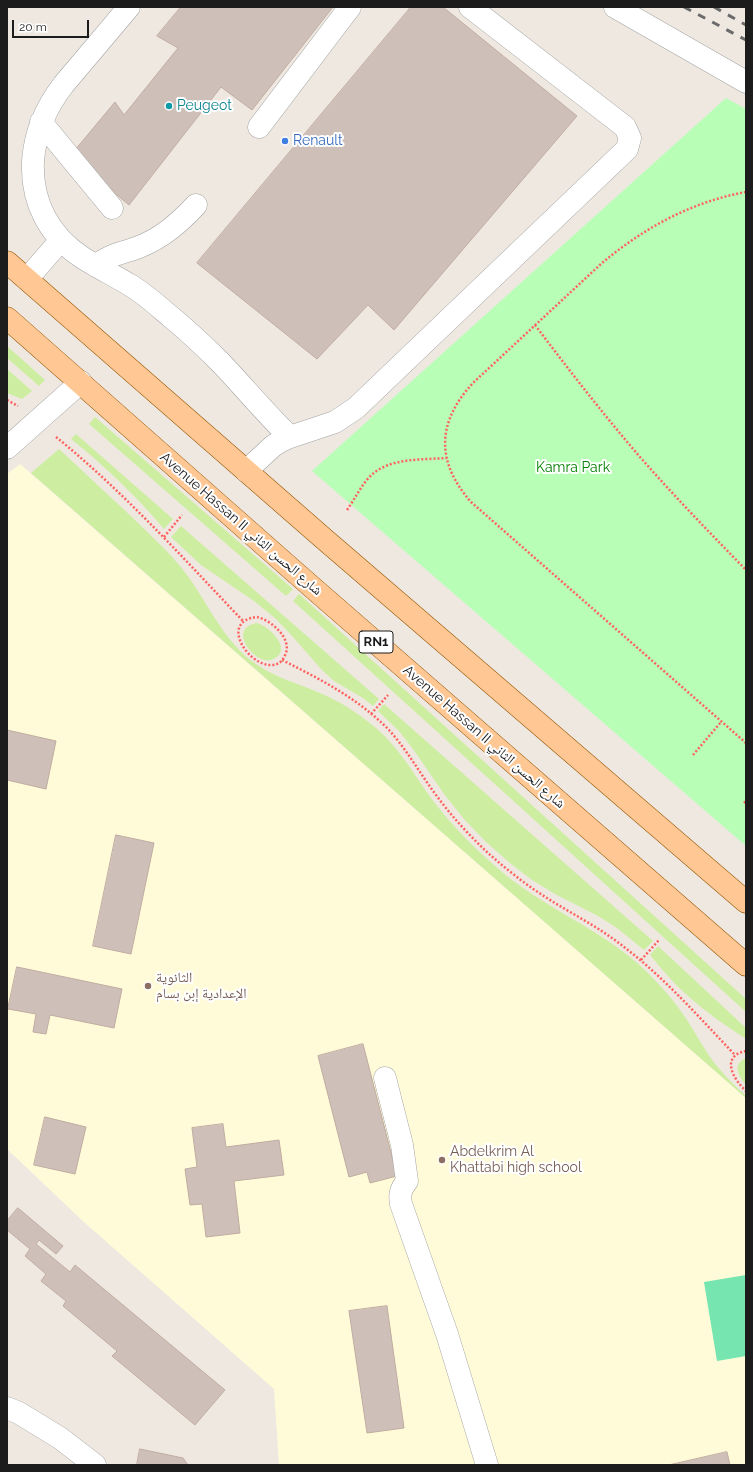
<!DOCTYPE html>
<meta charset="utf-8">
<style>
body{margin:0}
#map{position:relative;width:753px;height:1472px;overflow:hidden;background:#eee8e0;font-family:Raleway,sans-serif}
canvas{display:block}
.frame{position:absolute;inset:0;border:8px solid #1c1c1c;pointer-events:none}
.scale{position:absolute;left:12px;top:20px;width:77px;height:18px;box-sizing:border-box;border:2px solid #1c1c1c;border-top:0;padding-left:5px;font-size:12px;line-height:14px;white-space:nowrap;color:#1c1c1c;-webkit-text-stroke:3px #fff;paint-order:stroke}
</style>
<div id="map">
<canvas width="753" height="1472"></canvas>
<div class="frame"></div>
<div class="scale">20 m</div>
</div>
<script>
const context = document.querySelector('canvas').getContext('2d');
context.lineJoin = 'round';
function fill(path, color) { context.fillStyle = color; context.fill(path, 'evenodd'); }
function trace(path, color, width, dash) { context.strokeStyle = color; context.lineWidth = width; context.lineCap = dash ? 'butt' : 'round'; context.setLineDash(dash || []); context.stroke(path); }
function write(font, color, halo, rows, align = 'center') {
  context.font = font + ' Raleway,"Noto Naskh Arabic",sans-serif'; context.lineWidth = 4; context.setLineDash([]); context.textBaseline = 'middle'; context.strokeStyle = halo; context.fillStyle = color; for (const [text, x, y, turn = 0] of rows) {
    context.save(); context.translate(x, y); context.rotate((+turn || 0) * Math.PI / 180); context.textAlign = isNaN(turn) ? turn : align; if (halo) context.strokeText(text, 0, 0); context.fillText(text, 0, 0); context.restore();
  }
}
fill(new Path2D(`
 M20,464L746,1098V1465H279L274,1389L85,1223L7,1149V474Z`), '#fffbd8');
fill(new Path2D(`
 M7,346L45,380L39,386L7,358Z
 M7,369L32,391L22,399L7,393Z
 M95,417L293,589L286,596L89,424Z
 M76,434L173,519L164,529C136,496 105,466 71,439Z
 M59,449C84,472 108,495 133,518C149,534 166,549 180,566C205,596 218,633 249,659C274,679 303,684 331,698C345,705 359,714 371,724C400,747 413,774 434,802C452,825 472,846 494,865C541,908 602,928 647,972C662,987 676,1003 687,1020C697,1035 705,1051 716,1065C725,1076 735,1086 746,1096V1098L31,473Z
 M181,526L379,699L373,706L363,698L334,681L321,669L293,637L276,619L254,601L201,565L171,537Z
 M299,594L746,999V1012L293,601Z
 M257,623C271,627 295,652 271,660C255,665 226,628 257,623Z
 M384,704L653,941L644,950L617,928L598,916L555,894L532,880L510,863L486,842L464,819L444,794L413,749L399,731L378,711Z
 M658,946L746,1028V1039C726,1026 706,1012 688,996C674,984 662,969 650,955Z
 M746,1058V1085C738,1076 732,1064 746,1058Z`), '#cdeea0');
fill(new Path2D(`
 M726,98L746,109V846L312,471Z`), '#b8feb7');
fill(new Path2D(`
 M746,1275V1356L717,1361L704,1282Z`), '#76e5b0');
const building = new Path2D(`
 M181,7H333L252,110L221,87L129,205L70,156L115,102L124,115L178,48L157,36Z
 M411,7H443L577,116L394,330L368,305L317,359L197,263Z
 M7,730L56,741L46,789L7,780Z
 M116,835L154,843L131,954L93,946Z
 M17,967L122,989L114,1028L50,1015L46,1034L33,1032L36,1014L8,1009Z
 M363,1044L397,1176L370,1183L367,1172L349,1177L318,1056Z
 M45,1117L86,1127L75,1174L34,1165Z
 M223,1124L226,1147L279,1140L284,1175L234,1181L240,1233L206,1237L202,1204L190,1205L185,1169L197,1167L192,1128Z
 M18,1208L63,1246L56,1254L39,1240L36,1244L70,1272L75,1265L225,1390L195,1425L112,1356L117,1351L63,1306L66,1301L41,1281L46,1274L25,1256L30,1249L7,1230V1221Z
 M387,1306L404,1428L367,1433L349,1311Z
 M140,1449L183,1458L188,1465H137Z
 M727,1452L730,1465H669Z`);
fill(building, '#cec0b9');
trace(building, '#c1aca1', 1);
const minor = new Path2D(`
 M129,7L64,84C46,107 35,132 33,161C31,202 49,236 83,258C99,268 115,276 130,285C145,294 158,306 171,317C188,331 204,346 220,362C244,387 265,413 290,437
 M615,7L746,82
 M41,122L112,208
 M259,127L350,7
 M96,266C109,254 124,253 139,247C162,238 179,223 196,205
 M27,279L61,240
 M7,448L81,382
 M246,471L273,446L281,441L290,437L335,422L356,408L627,149L630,138L625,127L470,7
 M385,1078L402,1145L407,1181C401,1189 399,1194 401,1204L447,1334L487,1465
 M7,1408L19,1413L60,1438L95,1465`);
const major = new Path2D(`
 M7,262L323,538L746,902
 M7,318L305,581L746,965`);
trace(minor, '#a3a3a3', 23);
trace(major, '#935500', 23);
trace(new Path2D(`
 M746,192C691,202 644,228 602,263L474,382C437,421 435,461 471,502L746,743
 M535,325C569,370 603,414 640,457C674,496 710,533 746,570
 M7,400L18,406
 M56,437C124,492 183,558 244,622
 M347,510C354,500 359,490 366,481C384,457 420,460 447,458
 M164,537L182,515
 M257,617C271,620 295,640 284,657C282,662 277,665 272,665C249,667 218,621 257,617Z
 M282,660C320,679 359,699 389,730C408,751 422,777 439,799C454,819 471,837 488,853C506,869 526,885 547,898C567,911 589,922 609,936C657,969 695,1013 735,1055
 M371,714L388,695
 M693,755L721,722
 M744,803L746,801
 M641,960L659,940
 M746,1051C720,1056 733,1079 746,1091`), '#ff6260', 2.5, [2, 2]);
trace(minor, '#fff', 22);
trace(major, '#ffc794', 22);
trace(new Path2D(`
 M684,7L746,40
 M714,7L746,25`), '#6a6a6a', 3, [8, 8]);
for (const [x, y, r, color] of [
 [169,106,4,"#0f9aa8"],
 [285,141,4,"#3f7fe0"],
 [148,986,4,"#8d6e63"],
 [442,1160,4,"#8d6e63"]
]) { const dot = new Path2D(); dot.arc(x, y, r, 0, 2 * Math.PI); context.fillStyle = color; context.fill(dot); trace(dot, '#fff', 1.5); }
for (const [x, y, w] of [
 [376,642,34]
]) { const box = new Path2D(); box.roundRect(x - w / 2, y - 11, w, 22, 3); context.fillStyle = '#fff'; context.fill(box); trace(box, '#1c1c1c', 1); }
write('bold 13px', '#1c1c1c', null, [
 ["RN1",376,642]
]);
write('14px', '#0d838f', '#fff', [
 ["Peugeot",177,106]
], 'left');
write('14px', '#366cbe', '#fff', [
 ["Renault",293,141]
], 'left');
write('14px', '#038102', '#fff', [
 ["Kamra Park",573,468]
]);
write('14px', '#1c1c1c', '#fff', [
 ["Avenue Hassan II شارع الحسن الثاني",241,524,41],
 ["Avenue Hassan II شارع الحسن الثاني",484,737,41]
]);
write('14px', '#785e54', '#fff', [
 ["الثانوية",156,978],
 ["الإعدادية إبن بسام",156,994],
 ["Abdelkrim Al",450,1152],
 ["Khattabi high school",450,1168]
], 'left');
</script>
